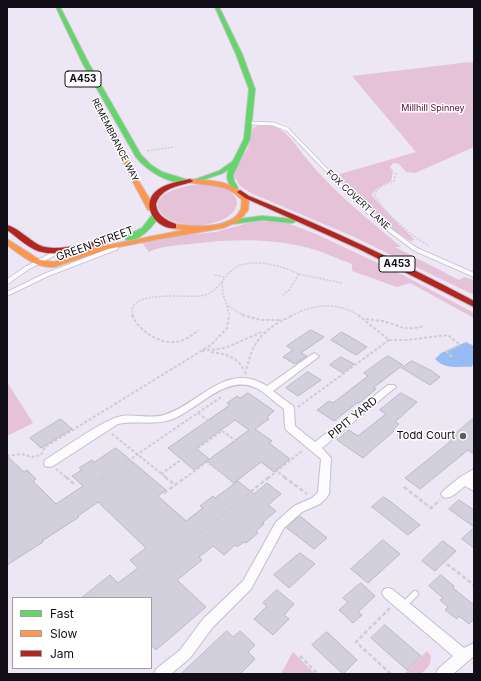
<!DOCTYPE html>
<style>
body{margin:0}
#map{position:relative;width:481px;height:681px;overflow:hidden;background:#ece6f5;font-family:Inter,sans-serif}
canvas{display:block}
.frame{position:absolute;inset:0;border:8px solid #120e17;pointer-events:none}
.legend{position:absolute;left:12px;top:597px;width:140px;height:72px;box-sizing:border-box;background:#fff;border:1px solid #a09fa2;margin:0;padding:5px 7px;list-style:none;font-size:12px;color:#120e17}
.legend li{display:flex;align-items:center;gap:8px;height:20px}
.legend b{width:20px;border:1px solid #a09fa2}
</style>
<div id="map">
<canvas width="481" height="681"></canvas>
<div class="frame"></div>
<ul class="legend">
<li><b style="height:5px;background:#63d668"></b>Fast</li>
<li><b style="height:5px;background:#ff974d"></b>Slow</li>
<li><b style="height:5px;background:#b3261e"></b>Jam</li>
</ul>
</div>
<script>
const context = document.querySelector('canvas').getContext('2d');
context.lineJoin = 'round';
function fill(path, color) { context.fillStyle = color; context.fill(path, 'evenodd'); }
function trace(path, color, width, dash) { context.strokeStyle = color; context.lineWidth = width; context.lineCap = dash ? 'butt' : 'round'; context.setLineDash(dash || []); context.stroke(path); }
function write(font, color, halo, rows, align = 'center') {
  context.font = font + ' Inter,sans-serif'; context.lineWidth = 3; context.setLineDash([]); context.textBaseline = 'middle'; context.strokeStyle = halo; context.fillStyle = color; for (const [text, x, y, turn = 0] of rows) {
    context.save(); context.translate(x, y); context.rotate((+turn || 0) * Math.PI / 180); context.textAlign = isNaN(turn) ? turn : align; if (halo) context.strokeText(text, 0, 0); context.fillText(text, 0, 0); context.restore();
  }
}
fill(new Path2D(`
 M470,62L474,63V147L415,173L406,172L399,164L393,163L390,167L393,171L391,181L379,187L371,194C384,211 400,225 415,240L410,241L390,227L339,179L340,174L416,152L352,76Z
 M268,125C287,128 294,144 306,158C333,192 368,219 401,247H395L459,280L464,277L474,280V295L352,236L251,193L240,186L234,176L237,167L248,148L253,128L258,126Z
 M192,185C201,185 211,185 220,187C244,194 241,213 219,221C174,238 122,198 192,185Z
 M255,221L287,223L316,234L405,276L474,313V318L410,283L397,287L352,271V264C338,259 324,252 309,248C270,238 231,239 191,244C178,245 161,246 149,252L142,243L174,236L216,232Z
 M7,382L33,423L7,436Z
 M427,651L431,656C431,665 428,668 421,674H404Z
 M293,652L315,674H281Z`), '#e5c2d7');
fill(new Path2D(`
 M466,342L474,346V363L471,367C457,366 445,370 435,359L441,353Z`), '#97bbf4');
const building = new Path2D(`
 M311,330L324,337L301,353L307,356L295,364L283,357L293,350L287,346Z
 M342,332L367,347L356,355L331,340Z
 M388,356L403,365L373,388L376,389L359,403H357L334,421L317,410L329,401L333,403L368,376L364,373Z
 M341,357L354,364L343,373L330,365Z
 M412,361L432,371L440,377L430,385L402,368Z
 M308,372L321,380L298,396L286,388Z
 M248,393L274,411L267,417L269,419L255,429L272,441L269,443L290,459L274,472L261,462L234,483L207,461L249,430L235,420L196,448L209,459L194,470L168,448L230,405L227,403L237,396L240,398Z
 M401,393L417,402L395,422L399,424L393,430L394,431L363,458L337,440L349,430L358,436L386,414L380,410Z
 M474,418V454L468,450L420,489L405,478L450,442L448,440Z
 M61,419L72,429L41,448L30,438Z
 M116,448L166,490L158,496L186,521L203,508L200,506L213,496L215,498L238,481L254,494L267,483L281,494L268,505L276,511L263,522L264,524L256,531L258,533L246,543L244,542L237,547L235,545L224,555L213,546L199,557L202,560L177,580L206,607L156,650L151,645V598H81L110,575L118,583L138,568L130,560L146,548L98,502L78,516L79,517L42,541L43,542L7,565V456L24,472L27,470L36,479L33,481L56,504L83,486L72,476L82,470L79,468L92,460L94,462Z
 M384,497L391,502L420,525L408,535L372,507Z
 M459,500L474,510V527L449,509Z
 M300,516L327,538L314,549L287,528Z
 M474,528V548L462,539Z
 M383,540L400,554L368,583L351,569Z
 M443,541L456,551L435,571L422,561Z
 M300,553L315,564L289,588L274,575Z
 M441,575L454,586L453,588L474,605V619L469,624L459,616L457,619L445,610L448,607L440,600L443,598L429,586Z
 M361,583L375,596L358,612L362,615L353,623L339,610L348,602L343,598Z
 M277,590L294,604L284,615L289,619L273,635L254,619L267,606L263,603Z
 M385,625L421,656L407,670L371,638Z
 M227,631L233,637L240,631L255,645L248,652L255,659L240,674H181Z
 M327,632L357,660L343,674L312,645Z`);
fill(building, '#d3d0dd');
trace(building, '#bab8c5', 1);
const laneFar2 = new Path2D(`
 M249,123L273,124L287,129L342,186`);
const laneFar1 = new Path2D(`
 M341,185L379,222L415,249L474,275
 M7,282L27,268L59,251
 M7,294L46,275L116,248`);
const lane = new Path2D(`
 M404,605L415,594`);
const street = new Path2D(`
 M314,353L319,356L317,358L273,391L293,406L294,408L295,426L315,442L388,385H394L396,387L322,448L331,458L329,494L327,497L320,504L302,512L284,528L251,589L213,627L190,658L171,674H154L156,669L180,650L203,619L243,581L276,522L294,506L312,498L318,492L321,459L286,430L285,427L284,409C275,403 267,394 258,389C227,372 199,409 173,419C155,426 136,420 118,424L53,466L49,467L45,466L44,463L45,460C63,449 104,419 122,416C136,414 151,419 164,415C200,404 226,360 267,386Z
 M474,469V479L472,480L474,481V491L465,486C458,491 451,500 443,497L441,494L443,491L460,477Z
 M388,588L392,589L464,648L474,643V656L453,674H436L438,669L453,656L384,597L382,593L384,589Z`);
const fast = new Path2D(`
 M56,7H60L89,64L141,155L151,165L162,172L188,180V182C170,185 147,171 136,157L83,64Z
 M215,7H219L242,54L255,89L250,139L233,175L234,181L238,188L235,190L233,189C228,182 225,178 229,169L223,173L196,182L194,183L191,181L219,171L233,161L244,139L249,89L236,54Z
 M152,215H158L159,217C152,227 140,242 126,240V236L142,228Z
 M262,216L292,219L296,221L292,223L262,220L232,224L228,222L232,220Z`);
const slow = new Path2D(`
 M112,129L115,131L138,180L155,208L154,210H148L132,180L109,131Z
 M190,179C213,181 233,180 249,200L248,210L239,221L223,228L159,239L108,249L54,267C35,268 21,255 7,245V239L40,260L54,262L93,248L184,230L170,228L169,226L173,224C190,226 232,231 241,209C242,207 241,202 242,200C226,182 209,187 188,182L187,181Z`);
const jam = new Path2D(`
 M190,179L193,181L192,182C178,186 161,188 156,204C157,216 166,220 176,224V228C158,231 140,207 155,192C165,183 178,182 190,179Z
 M240,190L249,196C326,227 401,262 474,301V307L359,249L245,198L237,192Z
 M7,225C18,228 28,239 39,245C55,253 85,243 103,240L107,242L103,244C83,248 58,258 38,251C27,247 17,237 7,230Z`);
trace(laneFar2, '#c3becb', 4.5);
trace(laneFar1, '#c3becb', 5.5);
trace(lane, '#c3becb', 8);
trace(street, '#c3becb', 2);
trace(fast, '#c3becb', 2);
trace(slow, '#c3becb', 2);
trace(jam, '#c3becb', 2);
trace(new Path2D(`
 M147,151L173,147
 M396,173L394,181L380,187L374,194C386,215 409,234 429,246
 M299,274L342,283
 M215,275L224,277
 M222,282L223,294L230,316
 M228,306L245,316
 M133,316C124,289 185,298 200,296C223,293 223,268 245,264C263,260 283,267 299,274L290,289L282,296
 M291,316C314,304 336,301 360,316`), '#cfcdd1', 1.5, [2, 1.5]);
trace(new Path2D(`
 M132,315C139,331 159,344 176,342C185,341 192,335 199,330
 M242,315L261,320H282
 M358,315L389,340H407L448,335L460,345L446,351L452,357
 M366,319C372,320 379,320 386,322C404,327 404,331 424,326
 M202,351L225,348L262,332
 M211,352C225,354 239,357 244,371
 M245,374C253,340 262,330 293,315
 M298,407L389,340
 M198,413L286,478
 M112,434L167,478
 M7,456L21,454L32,457L41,455L45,447L211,345L227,328L229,315
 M56,469L67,478
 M161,474L222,431
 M103,478L221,397
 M185,478L207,462L228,478
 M268,478L302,451`), '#cfcdd1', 2, [3, 2]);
trace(new Path2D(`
 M66,477L74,484
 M165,477L175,485
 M227,477L234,483
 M284,477L307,494
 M90,487L104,477
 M404,487L431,508L440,500
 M164,493L186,477
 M200,533L269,477
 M447,564L474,585
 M390,608L356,642L391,674
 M300,656L318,674`), '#cfcdd1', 2.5, [4, 2.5]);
trace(laneFar2, '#fcfbfe', 3);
trace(laneFar1, '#fcfbfe', 4);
trace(lane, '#fcfbfe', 6);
fill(street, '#fcfbfe');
fill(fast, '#63d668');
fill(slow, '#ff974d');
fill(jam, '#b3261e');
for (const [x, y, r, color] of [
 [463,436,4,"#5e5a65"]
]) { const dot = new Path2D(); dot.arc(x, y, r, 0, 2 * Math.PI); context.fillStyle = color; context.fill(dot); trace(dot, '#fff', 1.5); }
write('9px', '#5b0639', '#fff', [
 ["Millhill Spinney",433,108]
]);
write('9px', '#120e17', '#fff', [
 ["REMEMBRANCE WAY",115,140,63],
 ["FOX COVERT LANE",358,200,43]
]);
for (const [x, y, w] of [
 [83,79,36],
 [397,264,36]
]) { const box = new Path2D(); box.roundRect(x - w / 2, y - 8, w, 16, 3); context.fillStyle = '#fff'; context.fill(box); trace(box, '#120e17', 1); }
write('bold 10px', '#120e17', null, [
 ["A453",83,79],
 ["A453",397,264]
]);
write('11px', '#120e17', '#fff', [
 ["GREEN STREET",95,244,-20],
 ["PIPIT YARD",353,418,-39]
]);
write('11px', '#120e17', '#fff', [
 ["Todd Court",455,436]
], 'right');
</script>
